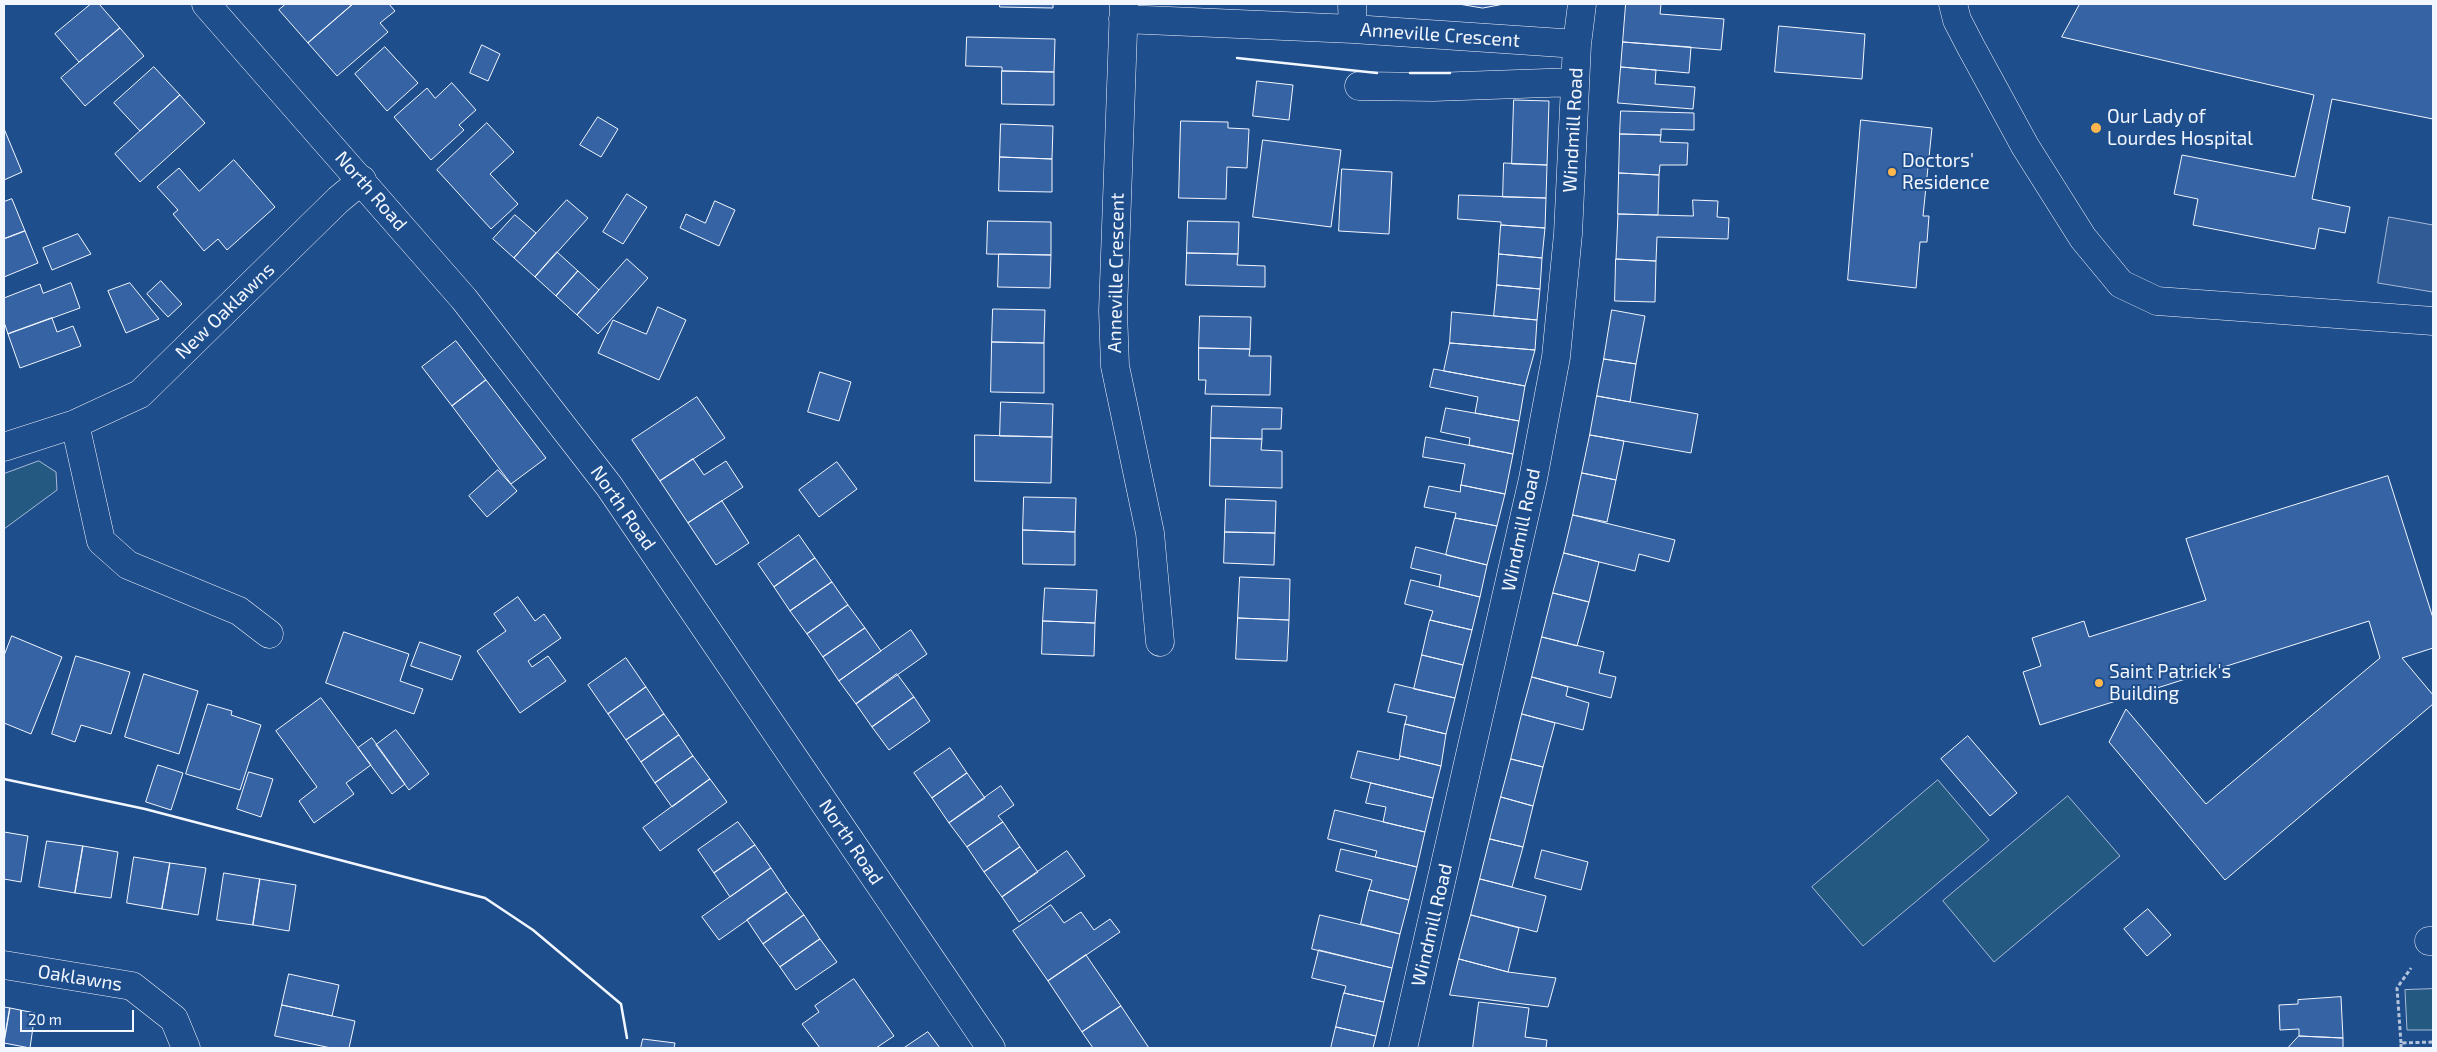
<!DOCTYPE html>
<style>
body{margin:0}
#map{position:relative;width:2437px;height:1052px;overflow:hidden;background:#1f4e8c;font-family:"Exo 2",sans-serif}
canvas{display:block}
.frame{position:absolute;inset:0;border:5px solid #f2f6ff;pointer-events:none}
.scale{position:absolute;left:20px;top:1010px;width:114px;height:22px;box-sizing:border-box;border:2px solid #f2f6ff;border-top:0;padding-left:6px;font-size:15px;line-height:18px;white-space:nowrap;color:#f2f6ff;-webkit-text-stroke:4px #1f4e8c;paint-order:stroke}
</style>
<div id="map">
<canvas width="2437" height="1052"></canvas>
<div class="frame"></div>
<div class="scale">20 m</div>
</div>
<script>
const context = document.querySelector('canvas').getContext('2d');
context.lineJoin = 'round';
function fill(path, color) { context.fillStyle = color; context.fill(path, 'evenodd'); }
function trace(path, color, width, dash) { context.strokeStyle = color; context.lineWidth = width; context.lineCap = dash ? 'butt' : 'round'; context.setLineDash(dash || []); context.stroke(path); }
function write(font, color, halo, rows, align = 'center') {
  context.font = font + ' "Exo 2",sans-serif'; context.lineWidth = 4; context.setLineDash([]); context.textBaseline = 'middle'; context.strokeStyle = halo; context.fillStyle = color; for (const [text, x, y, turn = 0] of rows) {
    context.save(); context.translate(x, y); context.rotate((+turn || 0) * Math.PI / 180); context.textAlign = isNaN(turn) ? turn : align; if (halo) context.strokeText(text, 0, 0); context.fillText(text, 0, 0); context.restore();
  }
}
const green = new Path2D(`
 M39,461L56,472L57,490L4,529V474Z
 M1938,780L1989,840L1863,946L1812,887Z
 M2068,796L2120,856L1994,962L1943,901Z
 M2433,989V1030H2407L2405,990Z`);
fill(green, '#245a82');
trace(green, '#a8bbd7', 1);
const parking = new Path2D(`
 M2389,217L2433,225V292L2378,283Z`);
fill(parking, '#305b95');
trace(parking, '#a8bbd7', 1);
const building = new Path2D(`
 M91,4H99L120,28L79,62L55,34Z
 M286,4H353L308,43L279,10Z
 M353,4H389L395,11L380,23L388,32L337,76L308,43Z
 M1000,4H1053V8L1000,7Z
 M1459,4H1504L1483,8Z
 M1626,4H1661L1660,14L1724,19L1721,50L1623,42Z
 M2080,4H2433V119L2332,99L2312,199L2350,207L2345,233L2319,228L2315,249L2193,225L2198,199L2174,194L2182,155L2295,177L2314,95L2062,37Z
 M1779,26L1865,34L1862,79L1775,72Z
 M120,28L144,56L85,106L61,78Z
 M967,37L1055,39L1054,72L1002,71V67L966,66Z
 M1623,42L1691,47L1689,73L1621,67Z
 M482,45L500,54L488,81L470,73Z
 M385,47L418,83L387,111L355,74Z
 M154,67L180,95L140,131L114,103Z
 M1621,67L1656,70L1655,84L1695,87L1693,109L1618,103Z
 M1002,71L1054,72V105L1002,104Z
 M1257,81L1293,85L1289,120L1253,116Z
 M452,83L476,110L459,125L464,130L431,160L394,117L427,88L435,98Z
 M180,95L205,123L140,182L115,154Z
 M1514,100L1549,101L1547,165L1512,164Z
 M1621,111L1694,113V130L1661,129V135L1620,134Z
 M598,117L618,129L601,157L580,145Z
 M1861,120L1932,128L1923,216H1929L1927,242H1920L1916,288L1848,280Z
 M1181,121L1228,122V128L1249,129L1247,168L1227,167L1226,199L1179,198Z
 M487,123L514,152L490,174L518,204L491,229L437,170Z
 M1001,124L1053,126L1052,159L1000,157Z
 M5,131L22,172L4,180V132Z
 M1620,134L1661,135L1660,142L1688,143L1687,165H1660L1659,175L1619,173Z
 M1263,140L1341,150L1331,227L1253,217Z
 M1000,157L1052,159V192L999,191Z
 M234,160L275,207L227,250L218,239L204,251L173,214L178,210L157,187L179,168L199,191Z
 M1504,163L1547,165L1546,198L1503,197Z
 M1342,169L1392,172L1389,234L1339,231Z
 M1619,173L1659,175L1658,215L1618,214Z
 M627,194L647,207L623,244L603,232Z
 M1459,195L1546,198L1545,228L1501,225V222L1458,219Z
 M12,199L25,231L4,239V202Z
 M567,200L588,218L535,277L514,258Z
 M1693,200L1718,201L1717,217L1729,218L1728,239L1657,237L1656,261L1616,259L1618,214L1693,216Z
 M715,201L735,210L719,246L680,228L686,214L705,223Z
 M515,215L536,233L514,258L493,239Z
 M988,221L1051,222V255L987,254Z
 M1188,221L1239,222L1238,254L1187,253Z
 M1501,225L1545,228L1542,258L1499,254Z
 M25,231L38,263L4,277V239Z
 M78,234L91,254L52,270L43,248Z
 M557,252L578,271L556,296L535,277Z
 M1187,253L1238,254L1237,265L1265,266V287L1186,285Z
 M999,254L1051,255L1050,288L998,287Z
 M1499,254L1542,258L1540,289L1497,285Z
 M627,259L648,278L598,334L577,315Z
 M1616,259L1656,261L1655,302L1615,301Z
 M578,271L599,290L577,315L556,296Z
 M161,281L182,304L168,317L147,294Z
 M71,283L80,308L8,334L4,322V298L40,284L43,293Z
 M130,283L159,319L126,333L108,291Z
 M1497,285L1540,289L1537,320L1494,316Z
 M658,307L686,320L659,380L598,353L613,320L646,334Z
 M993,309L1045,310L1044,343L992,342Z
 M1612,310L1645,316L1636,364L1604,359Z
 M1452,312L1537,320L1535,350L1450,343Z
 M1200,316L1251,317L1250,349L1199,348Z
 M52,318L57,332L73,326L81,346L20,368L8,334Z
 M456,341L486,380L452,406L422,367Z
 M992,342L1044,343V393L991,392Z
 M1450,343L1535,350L1525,386L1444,371Z
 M1199,348L1250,349L1249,356H1271L1270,395L1205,394L1206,380H1199Z
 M1604,359L1636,364L1630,402L1597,396Z
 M1434,369L1525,386L1519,421L1475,413L1478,397L1430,387Z
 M820,372L851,382L839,421L808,412Z
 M486,380L546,458L511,484L452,406Z
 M1597,396L1698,414L1691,453L1590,435Z
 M697,397L725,438L660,481L632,440Z
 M1001,402L1053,404L1052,437L1000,436Z
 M1212,406L1282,408L1281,429H1262V439L1211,438Z
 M1446,408L1519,421L1513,454L1469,445L1470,438L1441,432Z
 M975,435L1052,437L1051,483L975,481Z
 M1590,435L1624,441L1616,480L1582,473Z
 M1426,437L1513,454L1505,494L1461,485L1465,464L1423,457Z
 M1211,438L1262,439L1261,450L1282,451V488L1210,486Z
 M693,459L704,475L726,461L743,487L688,523L660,481Z
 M837,462L857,489L819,517L799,490Z
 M498,470L517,491L487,517L469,496Z
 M1582,473L1616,480L1607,522L1573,515Z
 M2388,476L2433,618V648L2402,658L2433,695V704L2225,880L2109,742L2126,709L2206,804L2380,658L2369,621L2040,725L2023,672L2041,666L2032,638L2084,621L2089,637L2206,600L2186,539Z
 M1461,485L1505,494L1497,526L1455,518L1456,513L1424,507L1429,486L1460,492Z
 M1024,497L1076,498L1075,532L1023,530Z
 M1226,499L1276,501L1275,533L1225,532Z
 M722,501L749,543L716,565L688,523Z
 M1573,515L1675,540L1669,562L1639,554L1635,571L1564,553Z
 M1455,518L1497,526L1487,565L1446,555Z
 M1023,530L1075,532V565L1023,564Z
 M1225,532L1275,533L1274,565L1224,563Z
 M799,535L815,558L774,587L758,564Z
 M1416,547L1487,565L1480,597L1439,587L1441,575L1411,568Z
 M1564,553L1599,562L1589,602L1553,593Z
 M815,558L832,582L790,611L774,587Z
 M1240,577L1290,579L1289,620L1238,618Z
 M1411,580L1480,597L1472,630L1430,620L1433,611L1405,604Z
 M832,582L848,605L807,634L790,611Z
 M1045,588L1097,590L1095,623L1043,621Z
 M1553,593L1589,602L1577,646L1542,637Z
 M518,597L535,621L544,614L561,638L528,661L532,667L548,656L566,681L520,713L477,651L506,631L494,614Z
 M848,605L865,628L823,657L807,634Z
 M1238,618L1289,620L1287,661L1236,659Z
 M1430,620L1472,630L1463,665L1422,655Z
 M1043,621L1095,623L1094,656L1042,654Z
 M865,628L881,651L839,681L823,657Z
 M911,630L927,654L856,704L839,681Z
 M344,632L409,654L400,681L423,689L414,714L326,683Z
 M12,636L62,657L31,734L4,723V656Z
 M1542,637L1604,652L1599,673L1616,677L1611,698L1532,677Z
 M420,642L461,656L452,680L411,666Z
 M1422,655L1463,665L1455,698L1414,689Z
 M76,656L130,672L111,734L81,725L75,742L52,734Z
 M626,658L646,687L608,714L588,685Z
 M144,674L198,691L179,754L125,737Z
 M897,674L914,697L872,727L856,704Z
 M1532,677L1568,687L1566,696L1589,703L1583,730L1522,714Z
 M1395,684L1455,698L1446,734L1405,724L1407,716L1388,712Z
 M646,687L664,714L626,740L608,714Z
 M914,697L930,721L889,750L872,727Z
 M321,698L371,765L346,783L354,794L314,823L299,801L317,787L276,731Z
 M208,704L232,711L231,715L261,725L240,790L186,774Z
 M664,714L679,735L641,762L626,740Z
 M1522,714L1555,723L1543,767L1511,759Z
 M1405,724L1446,734L1441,766L1400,756Z
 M396,730L429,774L409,790L376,745Z
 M679,735L693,756L655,783L641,762Z
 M1968,736L2017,793L1990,816L1941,759Z
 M372,738L405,784L392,794L358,748Z
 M950,748L967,773L932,798L914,773Z
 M1358,751L1399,760L1400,756L1441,766L1433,798L1351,778Z
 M693,756L710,779L672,807L655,783Z
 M1511,759L1543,767L1533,806L1501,797Z
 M158,765L183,773L171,810L146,802Z
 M249,772L273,779L261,817L237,809Z
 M967,773L985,798L949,823L932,798Z
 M710,779L727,802L660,851L643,828Z
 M1371,783L1433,798L1425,832L1383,822L1386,807L1366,803Z
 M1001,786L1014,805L998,816L1003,822L967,847L949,823Z
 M1501,797L1533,806L1523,847L1490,839Z
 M1335,810L1425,832L1417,867L1375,857L1377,851L1328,839Z
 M738,822L755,845L714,873L698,850Z
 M1003,822L1020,847L984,872L967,847Z
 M4,832L28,836L21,882L4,879Z
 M1490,839L1523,847L1512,887L1480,879Z
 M47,841L83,846L75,893L39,887Z
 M755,845L771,868L730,897L714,873Z
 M83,846L118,852L111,898L75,893Z
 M1020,847L1038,872L1002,897L984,872Z
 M1341,849L1417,867L1409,900L1369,890L1372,880L1336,871Z
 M1542,850L1588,862L1581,890L1535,878Z
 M1067,851L1085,876L1019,922L1002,897Z
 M134,857L170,863L162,909L127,903Z
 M170,863L206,868L198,915L162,909Z
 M771,868L787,892L719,940L702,917Z
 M224,873L260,879L253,925L217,920Z
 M260,879L296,885L289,931L253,925Z
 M1480,879L1546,896L1537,932L1471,915Z
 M1369,890L1409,900L1400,934L1361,924Z
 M787,892L804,915L763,944L747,920Z
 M1051,905L1064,923L1081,912L1094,930L1110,919L1120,932L1048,981L1013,931Z
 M2148,909L2171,935L2147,956L2124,929Z
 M804,915L820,939L780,967L763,944Z
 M1320,915L1400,934L1392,968L1312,949Z
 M1471,915L1519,928L1508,972L1459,959Z
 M820,939L837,962L796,990L780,967Z
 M1319,950L1392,968L1384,1002L1344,993L1346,986L1312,978Z
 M1086,955L1121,1006L1082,1032L1048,981Z
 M1459,959L1508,972L1556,978L1548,1007L1450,995Z
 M289,974L339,985L332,1016L282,1005Z
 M854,979L894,1036L876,1048H820L802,1024L819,1012L815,1006Z
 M1344,993L1384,1002L1376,1036L1336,1027Z
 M2341,997L2343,1038L2299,1036V1029L2280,1030L2279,1005L2298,1004V1000Z
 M1479,1002L1529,1008L1525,1037L1547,1040L1546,1048H1473Z
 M282,1005L355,1021L349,1048H331L275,1036Z
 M1121,1006L1149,1048H1093L1082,1032Z
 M4,1007L10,1008L4,1043Z
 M10,1008L35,1013L30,1048L4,1043Z
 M1336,1027L1376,1036L1373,1048H1331Z
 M928,1032L940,1048H904Z
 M2299,1036L2343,1038V1048H2288Z
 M643,1039L675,1043L674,1048H641Z`);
fill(building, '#3563a3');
trace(building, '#f2f6ff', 1);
const minor = new Path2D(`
 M1124,4L1113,311L1115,366L1150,533L1160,642
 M1352,4L1353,29
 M1953,4L1957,20L1971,47L2025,146L2083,238L2121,284L2157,301L2433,321
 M1123,19L1353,29L1577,44
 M1359,86L1433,87L1575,82
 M75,424L101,541L128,565L239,611L269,634
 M4,447L75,424L140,394L338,200L362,180
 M2429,941H2433
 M4,965L132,986L174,1019L186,1048
 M1403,1048L1533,479L1556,357L1568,234L1577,44L1582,4`);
const major = new Path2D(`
 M206,4L464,299L609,486L991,1048`);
trace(minor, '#f2f6ff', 29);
trace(major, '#f2f6ff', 29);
trace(new Path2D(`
 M2401,1043L2397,988L2411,968
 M2401,1048V1043L2433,1042`), '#b3c4dc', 3, [4, 2.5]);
trace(minor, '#1f4e8c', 28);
trace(major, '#1f4e8c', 28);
trace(new Path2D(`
 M1237,58L1377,73
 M1410,73H1450
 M4,779L145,809L485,898L533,930L621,1004L627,1038`), '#f2f6ff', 2.5);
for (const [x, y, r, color] of [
 [2096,128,6,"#ffb74d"],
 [1892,172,5,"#ffb74d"],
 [2099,683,5,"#ffb74d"]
]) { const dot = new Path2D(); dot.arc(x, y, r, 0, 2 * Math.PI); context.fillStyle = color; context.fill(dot); trace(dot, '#1f4e8c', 2); }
write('19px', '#f2f6ff', '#1f4e8c', [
 ["Anneville Crescent",1440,35,4],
 ["Windmill Road",1573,130,-87],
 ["North Road",371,191,49],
 ["Anneville Crescent",1116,273,-89],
 ["New Oaklawns",225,311,-44],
 ["North Road",623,508,55],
 ["Windmill Road",1521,530,-78],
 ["North Road",851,842,56],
 ["Windmill Road",1432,925,-77],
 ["Oaklawns",80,978,9]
]);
write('19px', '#f2f6ff', '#1f4e8c', [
 ["Our Lady of",2107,117],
 ["Lourdes Hospital",2107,139],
 ["Doctors'",1902,161],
 ["Residence",1902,183],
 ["Saint Patrick's",2109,672],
 ["Building",2109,694]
], 'left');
</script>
